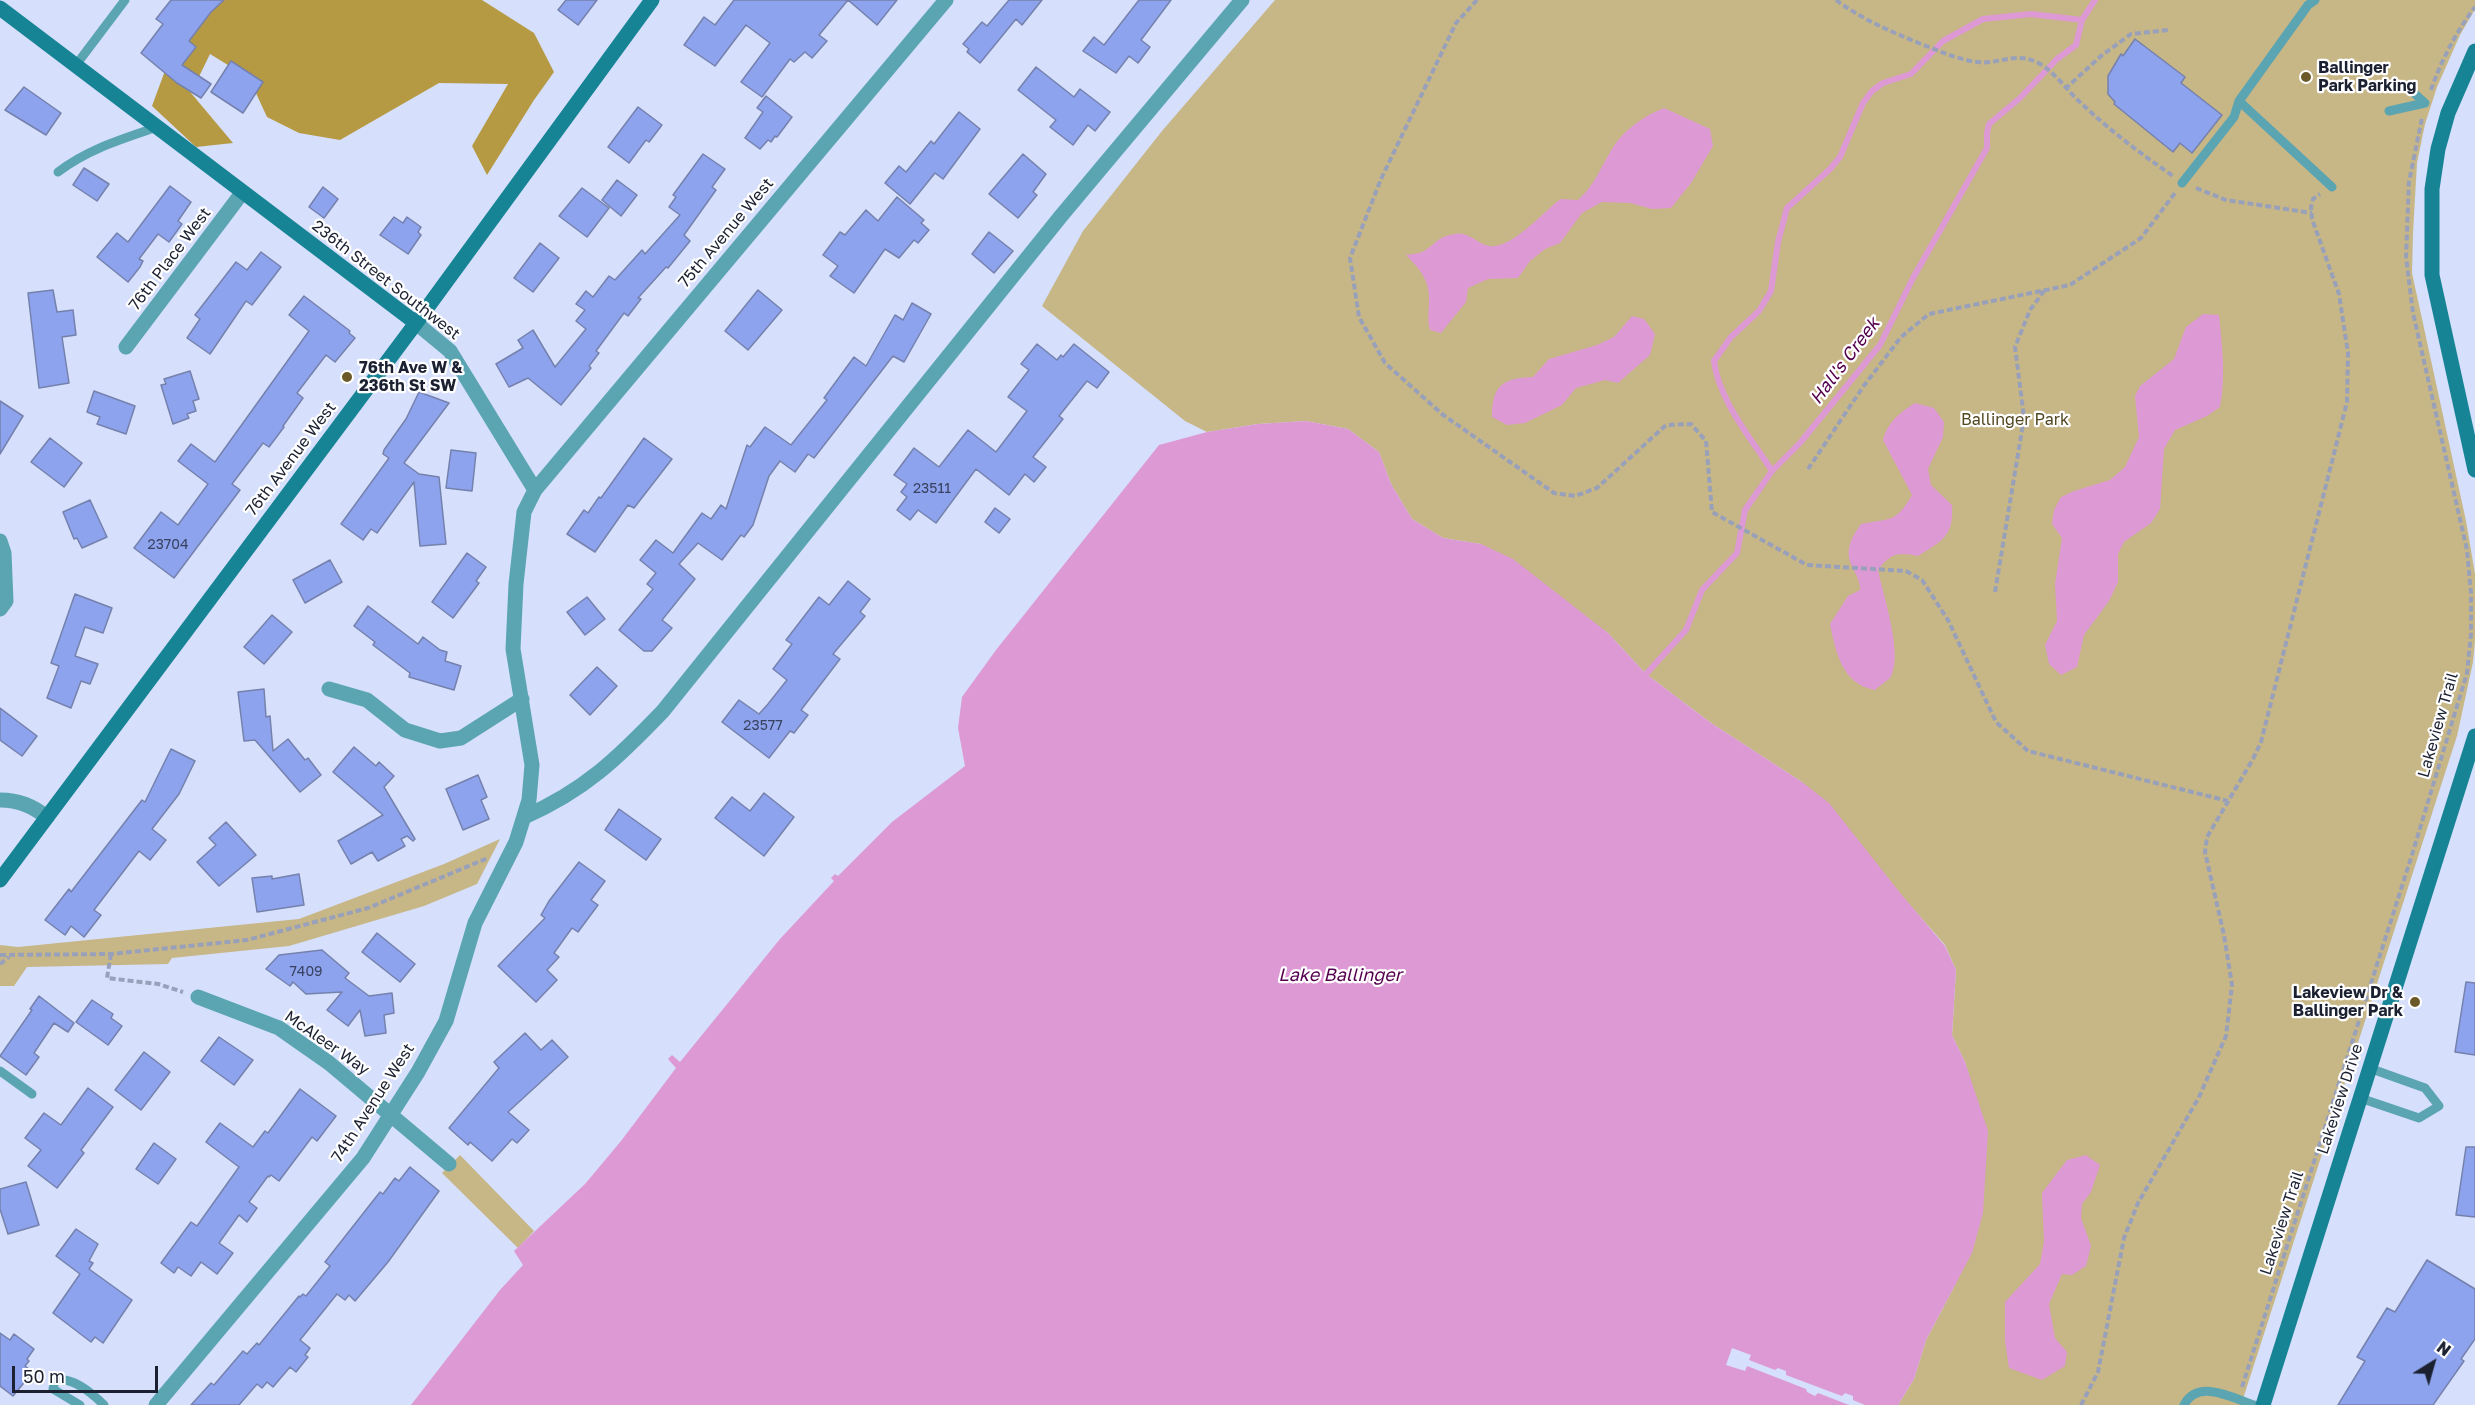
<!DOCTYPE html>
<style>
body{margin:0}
#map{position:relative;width:2475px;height:1405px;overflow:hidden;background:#d6dffc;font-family:"Golos Text",sans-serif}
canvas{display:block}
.north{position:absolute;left:2403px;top:1333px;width:60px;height:60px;-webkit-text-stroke:4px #fff;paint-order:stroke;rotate:37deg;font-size:16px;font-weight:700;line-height:24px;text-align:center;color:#1c2132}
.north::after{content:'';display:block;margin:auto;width:21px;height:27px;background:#1c2132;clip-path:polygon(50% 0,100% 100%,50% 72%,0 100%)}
.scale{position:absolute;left:12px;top:1366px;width:146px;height:27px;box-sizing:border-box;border:3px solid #1c2132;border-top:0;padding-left:8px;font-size:18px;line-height:21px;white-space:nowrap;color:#1c2132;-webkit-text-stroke:4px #fff;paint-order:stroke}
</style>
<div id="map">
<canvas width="2475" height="1405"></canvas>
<div class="north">N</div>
<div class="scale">50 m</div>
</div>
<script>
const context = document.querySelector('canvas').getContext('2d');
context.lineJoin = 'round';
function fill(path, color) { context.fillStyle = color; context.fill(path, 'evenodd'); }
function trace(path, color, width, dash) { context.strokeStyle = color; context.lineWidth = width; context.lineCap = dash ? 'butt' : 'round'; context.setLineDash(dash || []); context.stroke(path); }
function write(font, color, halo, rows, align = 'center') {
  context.font = font + ' "Golos Text",sans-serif'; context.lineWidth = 4.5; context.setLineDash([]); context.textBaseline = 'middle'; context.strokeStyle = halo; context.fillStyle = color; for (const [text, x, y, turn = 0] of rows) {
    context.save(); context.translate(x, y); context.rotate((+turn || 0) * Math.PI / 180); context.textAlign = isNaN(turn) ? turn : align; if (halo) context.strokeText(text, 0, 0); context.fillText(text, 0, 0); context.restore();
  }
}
fill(new Path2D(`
 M1275,0H2475V9L2460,35L2437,87L2425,124L2417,163L2413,233L2412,273L2466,521L2475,574V640L2473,662L2457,736L2241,1405H1898L1914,1379L1926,1340L1954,1287L1974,1092L1965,1062L1952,1035L1956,970L1945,945L1802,782L1711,723L1646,674L1608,633L1481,544L1443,538L1412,519L1391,484L1379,452L1348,429L1306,421L1258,424L1207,432L1185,421L1042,306L1083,231L1162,131Z
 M500,839L477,884L424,906L289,946L172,958L168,964L27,967L14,986H0V945L18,947L299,919L444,864Z
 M460,1155L534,1231L518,1248L442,1173Z`), '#c7b686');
fill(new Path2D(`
 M202,0H482L534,33L554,72L534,100L487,175L472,146L508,84L439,83L340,140L299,133L267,117L249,78L210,54L191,93L233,143L196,147L152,106L166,68Z`), '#b69a43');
fill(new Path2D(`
 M1664,108L1710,129L1713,146L1691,183L1671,208L1652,209L1630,203L1602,202L1582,213L1560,243L1545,249L1530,261L1518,278L1488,279L1468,288L1466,302L1441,333L1430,330C1427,319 1429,312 1429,301C1430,281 1420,269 1406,255C1411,254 1419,254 1424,251C1437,243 1438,236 1455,234C1469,231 1477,244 1489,246C1513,249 1542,212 1561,199L1578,200C1594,186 1601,167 1612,149C1623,130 1644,116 1664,108Z
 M2203,314L2219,315C2222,346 2226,376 2220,407L2207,416L2175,430L2164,449L2160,509L2151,523L2124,542L2118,554V582L2109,601L2084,635L2077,667L2061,675L2049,664L2045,645L2057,621L2055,584L2062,538L2052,524L2054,510L2061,497L2074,491L2110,480L2125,467L2139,437L2135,396L2140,386L2174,359L2186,327Z
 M1632,316L1644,319L1655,334L1650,355L1618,383L1605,380L1576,388L1562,405L1525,423L1507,425L1492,417C1492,385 1503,378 1533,377L1549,359L1597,345L1614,337Z
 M1915,403L1934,408L1944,422L1943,437L1928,469L1931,485L1952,505C1954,536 1942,541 1918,556C1897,552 1891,553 1878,570C1883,595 1904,656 1890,678C1886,682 1879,686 1875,690C1842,684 1836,653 1830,624L1848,596L1860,590C1860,580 1856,575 1852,566C1844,550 1852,537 1861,524C1890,518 1895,524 1912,495L1883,440C1887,423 1900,412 1915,403Z
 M1306,421L1348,429L1379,452L1391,484L1412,519L1443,538L1481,544L1513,559L1608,633L1646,674L1711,723L1802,782L1829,803L1901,894L1945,946L1956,970L1952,1035L1965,1062L1988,1131L1983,1213L1972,1253L1926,1340L1914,1379L1898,1405H411L500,1290L523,1265L514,1251L585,1184L621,1141L676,1068L668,1059L672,1055L680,1062L780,939L834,881L831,878L835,874L838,876L892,822L965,766L958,728L962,697L996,650L1159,445L1207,432L1258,424Z
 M2086,1155L2100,1165L2091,1192L2082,1204L2081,1218L2091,1246L2086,1266L2072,1275L2062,1274L2049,1304L2055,1338L2067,1352L2065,1366L2042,1380L2009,1368L2005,1341V1302L2040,1264L2044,1241L2042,1193L2067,1160Z`), '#dd99d4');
fill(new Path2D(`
 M1732,1348L1751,1355L1749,1360L1775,1370L1778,1368L1786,1371V1375L1842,1396L1845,1393L1853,1396V1400L1865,1405H1849L1818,1393L1815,1396L1807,1392L1806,1389L1747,1366L1745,1371L1726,1365Z`), '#d6dffc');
trace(new Path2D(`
 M1772,471C1751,438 1719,401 1714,361L1731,337L1759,311L1771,291L1778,242L1787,208L1830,169L1840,157L1863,103L1872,91L1883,83L1911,74L1943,41L1983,19L2031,14L2082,20
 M1646,674L1686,630L1702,590L1737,553L1745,510L1772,471L1800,443L1880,345L1913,278L1987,148V133L1989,124L2020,98L2057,59L2076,45L2082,20L2095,0`), '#dd99d4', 6);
const building = new Path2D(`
 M171,0H224L211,12L189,41L196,47L182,65L211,84L201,98L177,83L141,53L163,24L156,19Z
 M566,0H597L578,25L558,10Z
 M734,0H897L877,25L848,0L819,35L827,41L812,58L805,52L794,62L790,59L762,97L741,82L770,43L746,25L715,66L684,45L704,17L715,25Z
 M1009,0H1042L1022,25L1016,19L980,63L967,52L969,49L963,44L982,22L987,26Z
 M1139,0H1171L1141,40L1150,47L1138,63L1129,56L1116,73L1083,51L1094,37L1104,45Z
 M2135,39L2185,77L2181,83L2222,115L2192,153L2180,143L2173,152L2114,104L2115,102L2108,94V76L2121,54L2123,56Z
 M231,61L263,82L243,113L211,92Z
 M1036,67L1074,97L1080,89L1110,112L1095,131L1088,125L1073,145L1050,127L1056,120L1018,90Z
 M24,87L61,113L46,135L5,110Z
 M766,96L792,117L777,137L775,136L771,142L768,140L760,149L745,138L763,112L757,108Z
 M638,107L662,125L649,142L646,140L629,163L608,147Z
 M959,112L980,129L943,179L935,173L910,204L885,183L899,166L906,172L931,141L934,144Z
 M703,154L725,169L712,187L716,190L684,235L690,241L668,268L666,267L638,298L641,299L628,316L624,313L596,351L599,353L589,366L591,368L561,405L528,378L509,387L496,364L523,348L518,340L533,330L555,367L586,329L576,321L585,310L576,304L586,291L593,297L609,276L615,280L642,250L645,254L680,215L669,207L676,197L673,195Z
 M1023,154L1046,174L1033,192L1037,195L1018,218L989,194Z
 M84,168L109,184L97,201L73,185Z
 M617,180L637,195L621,216L602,200Z
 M170,186L191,202L178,221L182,224L169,242L158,234L139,259L143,261L140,267L128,282L97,257L117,233L128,242Z
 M323,187L338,199L324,218L309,207Z
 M582,188L609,208L587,237L559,216Z
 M897,197L924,220L921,223L929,230L918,243L914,240L899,258L885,249L854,293L830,276L838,266L823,255L840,232L845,235L866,210L878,221Z
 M394,217L403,223L407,217L421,227L418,232L421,235L408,254L380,235Z
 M989,232L1013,251L994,273L972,254Z
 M540,243L559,258L533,292L514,278Z
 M261,252L281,267L252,305L246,301L210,354L187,338L200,319L195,315L236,262L247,270Z
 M53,290L57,312L73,310L76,335L62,337L69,383L39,388L28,293Z
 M758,290L782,310L748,350L725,331Z
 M304,296L350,331L349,333L355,338L335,362L326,355L297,393L303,398L283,426L284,427L269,447L263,443L232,484L240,490L174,578L134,548L161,512L178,525L208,484L178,461L191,444L215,462L309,331L289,315Z
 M912,303L931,314L904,362L893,356L814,458L808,454L795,472L780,461L769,476L753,525L744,537L741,535L722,560L698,543L679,564L695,579L662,620L672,628L652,651H644L619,630L653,589L647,584L656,573L640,560L656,540L673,553L702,513L711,519L721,505L726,509L747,445L750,447L765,427L791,445L827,400L824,398L854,357L866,366L895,315L903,320Z
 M1037,344L1057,360L1061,355L1063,357L1074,344L1109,372L1097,388L1087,381L1059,416L1063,419L1033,457L1046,467L1034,482L1025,474L1009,495L976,469L936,523L918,510L910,520L897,510L907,497L901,492L907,484L894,475L914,448L939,467L968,430L996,452L1027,411L1008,397L1029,370L1021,364Z
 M190,371L199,399L193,401L196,411L187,414L189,418L173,424L161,385L166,384L164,379Z
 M94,391L135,406L126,434L97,424L100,417L87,412Z
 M419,392L449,403L404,463L419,474L439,477L446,544L420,546L414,482L377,533L371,529L363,540L341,524L389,458L383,454L384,450L406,419Z
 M0,401L23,416L0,454Z
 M50,438L82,463L64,487L31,462Z
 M644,438L672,459L634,508L628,505L595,552L567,534L584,510L588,513L599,497L601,498Z
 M451,450L476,453L472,491L446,488Z
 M90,500L107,537L82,548L77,538L74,539L63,512Z
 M995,508L1010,519L999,533L985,522Z
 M467,553L486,567L476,581L479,583L453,618L432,602Z
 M330,560L342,582L305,603L293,580Z
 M848,581L870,599L860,612L865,616L833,654L840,659L801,710L808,715L794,733L790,731L769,758L722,722L739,700L759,714L768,704L787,680L773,669L792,644L786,640L819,597L829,605Z
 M75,594L112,608L103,633L85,627L75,656L98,664L90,684L81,681L71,708L47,698L59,666L51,663Z
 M587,597L605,619L585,635L567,612Z
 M368,606L418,644L423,637L440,650L447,652L445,661L461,666L454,690L409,677L410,673L373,645L375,642L354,626Z
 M272,615L292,632L264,664L244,647Z
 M597,667L617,686L590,715L570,695Z
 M264,689L266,717L270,716L273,751L288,739L305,760L308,758L321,775L300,792L255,740L244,741L238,692Z
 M0,708L37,736L22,756L0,740Z
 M354,747L376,766L379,762L394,776L384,787L415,839L413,841L407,836L401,839L405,846L378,861L372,852L351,864L338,841L383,815L333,772Z
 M171,749L195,761L179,794L152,829L166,840L150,860L139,851L94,910L101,915L84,937L71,926L65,935L45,920L69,889L71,892L142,800L145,802Z
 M478,775L487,797L481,800L489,819L463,830L446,789Z
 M764,793L794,817L764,856L715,818L732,797L750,811Z
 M619,809L661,839L646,860L605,830Z
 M226,822L256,855L219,886L197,862L216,845L209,838Z
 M579,862L605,881L591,900L598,905L578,932L572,928L554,953L559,957L547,970L557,980L536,1002L498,966L545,918L541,915L549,901Z
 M299,874L304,905L257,912L252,878L272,876V879Z
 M377,933L415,964L400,982L362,952Z
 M322,950L349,973L345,978L369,996L392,993L394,1013L384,1015L386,1033L365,1036L360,1010L348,1026L327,1010L342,992L306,994L293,982L290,986L266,969L279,955Z
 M2466,982L2475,983V1055L2455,1052Z
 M39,996L74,1023L68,1032L54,1023L34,1053L39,1057L26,1075L0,1056L32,1010L30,1009Z
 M92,1000L113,1014L111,1018L122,1026L108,1045L76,1022Z
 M525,1033L541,1050L552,1040L568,1057L508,1112L529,1130L517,1143L512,1139L492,1161L470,1142L468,1145L449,1128L499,1068L494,1062Z
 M219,1037L253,1060L234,1085L201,1061Z
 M144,1052L170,1072L141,1110L115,1090Z
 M88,1088L113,1107L81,1150L84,1153L57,1188L28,1166L41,1150L25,1138L44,1113L61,1125Z
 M300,1089L336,1116L317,1141L312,1137L279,1181L271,1175L269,1177L268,1176L249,1202L257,1208L247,1222L239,1215L219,1243L233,1253L217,1274L201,1262L191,1276L178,1267L174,1273L161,1263L191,1222L197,1226L239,1167L206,1142L220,1123L253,1147L265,1131L268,1133Z
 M154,1143L176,1159L158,1184L136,1169Z
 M2466,1147H2475V1217L2456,1215Z
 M410,1167L439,1191L388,1262L355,1301L349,1295L345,1300L337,1294L300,1340L310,1348L305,1355L308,1357L296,1372L290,1367L273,1387L267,1382L262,1388L257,1384L239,1405H191L211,1383L214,1385L243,1351L247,1354L257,1343L259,1345L299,1296L300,1297L303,1294L306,1296L330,1266L325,1262L380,1192L383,1194L395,1178L399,1181Z
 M26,1182L39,1225L8,1234L0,1209V1189Z
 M76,1229L98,1244L89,1261L93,1263L89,1269L132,1300L103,1343L95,1337L91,1342L53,1313L80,1274L56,1256Z
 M2427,1260L2475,1289V1339L2461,1359L2464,1361L2433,1405H2338L2365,1361L2357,1357L2387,1308L2395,1312Z
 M0,1333L10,1340L14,1334L34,1349L27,1359L29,1361L25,1366L33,1372L13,1396L0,1386Z`);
fill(building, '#8ea3ed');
trace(building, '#7581ad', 1.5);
trace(new Path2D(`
 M1477,0L1456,23L1381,179L1350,258L1359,317L1385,363L1442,414L1554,493L1575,496L1597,488L1666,425L1691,424L1706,441L1712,512L1807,565L1906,571L1922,580L1948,620L1996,722L2028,751L2228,801
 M1836,0C1863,20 1890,31 1921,44C1940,51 1958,60 1978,62C1999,65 2017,50 2040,64C2056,73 2069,93 2083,105C2112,132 2141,154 2173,176
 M2065,89L2101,56L2131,34L2168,30
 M2431,90C2441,61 2456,32 2475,7
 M2196,188L2226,200L2312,213
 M1808,469L1863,387L1901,337L1929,314L2070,285L2141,238L2175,193
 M1995,592L2024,418L2015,347L2030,310L2044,291
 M111,954L107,978L158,984L183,992
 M0,955L111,954L247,940L368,908L488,858
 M0,964L9,957
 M2242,1387L2411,858L2467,673L2471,634V593L2467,550L2413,313L2406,257L2409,182L2422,118
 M2081,1405L2098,1372L2124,1238L2138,1203L2199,1097L2226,1036L2232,985L2224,935L2205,852L2207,837L2253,759L2261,742L2347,402L2348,353L2339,294L2312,219L2311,207L2313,199L2320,194`), '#99a0ba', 4, [6, 3]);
trace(new Path2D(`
 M2315,0L2308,5L2239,101L2332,187
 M76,65L125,0
 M2389,111L2425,103L2406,86
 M58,172C88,149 122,139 157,127
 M2182,183L2234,117L2239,101
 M0,1071L32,1094
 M2360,1098L2419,1118L2439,1106L2425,1088L2369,1068
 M80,1405L53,1389L55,1380C72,1376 93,1394 104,1405
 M2184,1405C2198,1378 2233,1398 2254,1405`), '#5ba5b3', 9);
trace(new Path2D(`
 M126,347L242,193
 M535,490L946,0
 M0,541L4,553L6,601L0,609
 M329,689L367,700L405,730L440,741L461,738L522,699
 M0,800C19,800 32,806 47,817
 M524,817C584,791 618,758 663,711L1061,216L1242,0
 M198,997L279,1028L329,1063L449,1164
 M156,1405L363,1158L418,1072L446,1021L475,923L516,842L529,800L532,765L513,649L516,584L524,512L535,490L450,351L416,323`), '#5ba5b3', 15);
trace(new Path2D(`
 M0,8L416,323
 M2475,51L2448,113L2438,149L2432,189V275L2475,470
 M0,880L416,323L652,0
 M2263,1405L2475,736`), '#178495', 15);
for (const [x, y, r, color] of [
 [2306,77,6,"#6b5a28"],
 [347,377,6,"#6b5a28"],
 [2415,1002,6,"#6b5a28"]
]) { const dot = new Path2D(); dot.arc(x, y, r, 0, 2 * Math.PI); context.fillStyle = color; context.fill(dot); trace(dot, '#fff', 2); }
write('14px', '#384261', null, [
 ["23511",932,489],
 ["23704",168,545],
 ["23577",763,726],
 ["7409",306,972]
]);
write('bold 16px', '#1c2132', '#fff', [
 ["Ballinger",2318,68],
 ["Park Parking",2318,86],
 ["76th Ave W &",359,368],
 ["236th St SW",359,386],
 ["Lakeview Dr &",2403,993,"right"],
 ["Ballinger Park",2403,1011,"right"]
], 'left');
write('16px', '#1c2132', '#fff', [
 ["75th Avenue West",726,233,-50],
 ["76th Place West",170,259,-53],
 ["236th Street Southwest",386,280,38],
 ["76th Avenue West",291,459,-53],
 ["Lakeview Trail",2438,725,-74],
 ["McAleer Way",327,1043,35],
 ["Lakeview Drive",2340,1099,-72],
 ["74th Avenue West",373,1103,-57],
 ["Lakeview Trail",2282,1223,-72]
]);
write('16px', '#524621', '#fff', [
 ["Ballinger Park",2015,420]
]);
write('italic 18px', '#54004f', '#fff', [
 ["Hall's Creek",1845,361,-53],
 ["Lake Ballinger",1340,975]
]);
</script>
